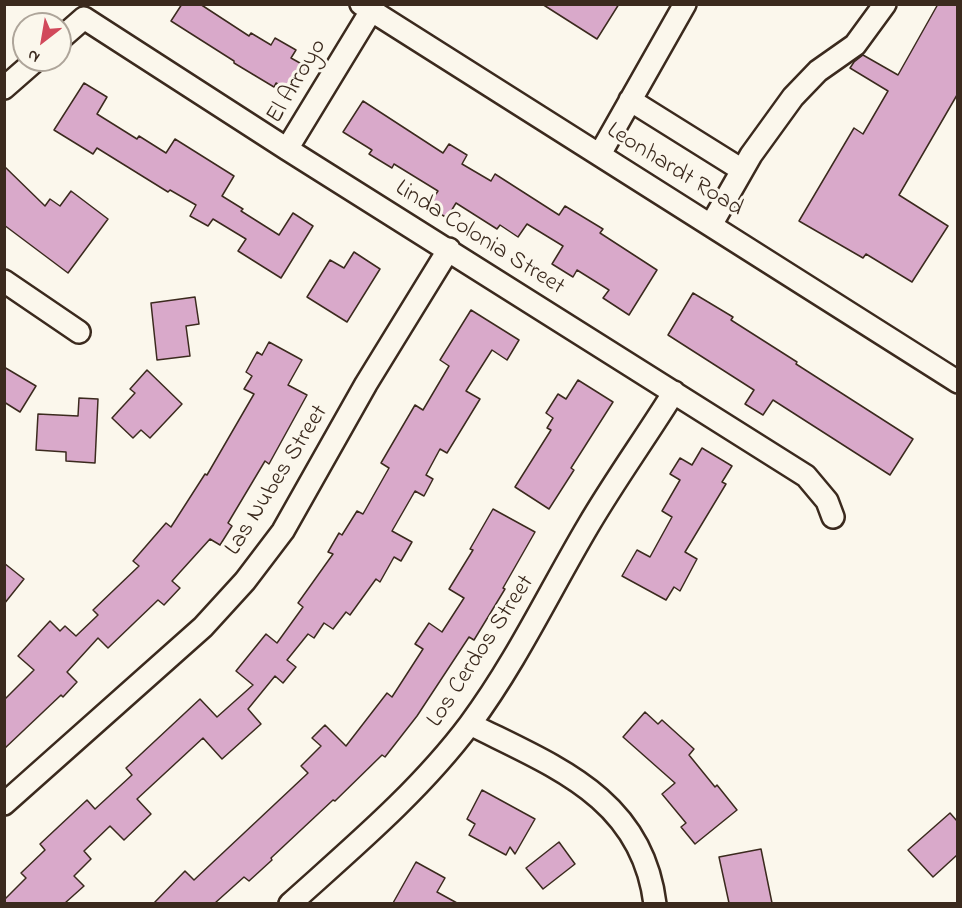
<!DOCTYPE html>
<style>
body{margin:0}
#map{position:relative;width:962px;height:908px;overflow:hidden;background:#fbf7ec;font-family:"Indie Flower",sans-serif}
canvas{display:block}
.frame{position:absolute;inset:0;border:6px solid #3b2a1e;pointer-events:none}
.north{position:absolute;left:12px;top:12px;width:60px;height:60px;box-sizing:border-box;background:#fbf7ec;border:2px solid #aea59a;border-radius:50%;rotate:211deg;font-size:16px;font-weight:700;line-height:24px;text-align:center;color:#3b2a1e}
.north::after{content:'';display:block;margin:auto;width:21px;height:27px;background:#d1495b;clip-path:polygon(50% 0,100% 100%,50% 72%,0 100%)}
</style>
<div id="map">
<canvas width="962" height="908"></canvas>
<div class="frame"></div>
<div class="north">N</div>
</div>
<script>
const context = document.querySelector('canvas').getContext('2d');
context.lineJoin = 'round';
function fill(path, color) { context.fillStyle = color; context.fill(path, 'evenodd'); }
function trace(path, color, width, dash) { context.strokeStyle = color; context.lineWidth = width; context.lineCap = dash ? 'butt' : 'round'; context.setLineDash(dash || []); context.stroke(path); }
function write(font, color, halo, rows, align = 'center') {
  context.font = font + ' "Indie Flower",sans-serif'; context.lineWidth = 6; context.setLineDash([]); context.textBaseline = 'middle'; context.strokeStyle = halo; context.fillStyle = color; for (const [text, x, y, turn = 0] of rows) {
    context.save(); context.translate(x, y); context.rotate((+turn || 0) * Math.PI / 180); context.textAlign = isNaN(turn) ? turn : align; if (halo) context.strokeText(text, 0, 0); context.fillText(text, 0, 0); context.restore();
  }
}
const building = new Path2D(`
 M182,4H200L249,36L251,33L271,45L275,38L296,50L291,58L307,67L293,92L276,83L274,87L234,63V61L171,21Z
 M542,4H619L597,39Z
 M938,4H957V95L899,195L948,226L912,282L866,254L863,258L799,221L854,128L863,134L888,91L850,68L854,62L863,55L898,75Z
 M84,83L107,97L97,114L137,139L139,136L166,153L175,139L234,176L222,196L243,209L241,211L279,235L293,213L313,226L281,278L238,251L246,239L213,219L208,226L190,216L196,205L170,190L168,192L97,148L93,154L54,130Z
 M363,101L443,153L449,144L467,155L462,164L491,181L495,174L559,215L565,206L603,229L600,233L657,270L629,315L603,298L609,290L577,270L573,277L552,264L563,246L527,224L518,237L500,225L497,229L456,203L447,218L428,206L438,191L394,164L392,168L369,154L372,150L343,132Z
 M4,166L45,206L50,199L60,206L71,191L108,219L68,273L4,225Z
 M354,252L380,269L347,322L307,297L330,260L344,268Z
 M693,293L733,317L731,320L797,362L796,364L913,439L890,475L773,400L763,415L745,404L754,390L668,335Z
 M195,297L199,324L186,326L190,356L157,360L151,303Z
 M471,310L519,340L507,360L492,350L466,391L480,399L447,453L440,449L426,475L433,479L424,496L415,491L392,531L412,542L401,561L394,557L380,582L376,579L350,615L346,612L333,629L324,623L314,638L308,634L287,660L296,667L283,683L275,676L248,709L261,724L222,759L203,738L137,799L151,814L124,840L110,826L84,851L91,859L74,876L84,886L65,903H4V900L26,878L21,873L45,850L40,844L87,800L95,809L132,775L126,768L200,699L217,717L253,685L236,671L266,634L277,643L303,607L298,603L333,554L328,552L339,533L342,535L357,511L363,514L389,468L381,463L415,405L423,410L449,366L440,360Z
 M269,342L302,360L288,385L307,395L269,464L265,461L228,523L232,526L220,545L210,539L172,581L180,588L164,605L158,600L108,648L98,638L67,672L77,682L63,697L61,695L4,749V700L34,670L18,656L50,621L60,631L65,626L76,636L98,615L93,610L139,566L133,561L166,523L171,527L205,474L207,475L254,394L244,389L252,376L246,372L257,352L262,355Z
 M4,367L36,386L20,412L4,402Z
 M147,370L182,404L150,438L141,430L133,438L112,418L135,393L130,389Z
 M578,380L613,402L571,468L574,470L549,509L515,487L551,430L547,428L553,418L546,413L558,394L566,399Z
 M79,398L98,399L95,463L66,461V452L36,450L38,414L78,416Z
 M702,448L732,466L722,482L726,484L685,552L697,559L680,591L674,587L666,600L622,576L637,550L650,557L672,517L662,511L680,480L670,474L680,458L692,465Z
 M493,509L535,532L503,588L505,589L474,640L469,637L417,716L385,757L382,755L335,801L333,800L271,858L272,860L249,881L244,877L215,903H154L185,871L194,880L308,773L301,766L321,746L312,738L325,725L346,746L387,693L392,697L423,649L415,644L429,623L442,632L464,598L449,589L473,550L470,549Z
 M4,563L24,579L4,604Z
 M645,712L658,724L662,720L694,749L689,755L715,787L717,785L737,810L695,844L681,827L686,823L662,794L675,783L623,737Z
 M482,790L535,819L515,854L510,847L506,855L469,835L475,824L467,819Z
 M950,813L957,821V855L933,877L908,850Z
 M559,842L575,864L543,889L526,868Z
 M761,849L772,903H729L719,857Z
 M416,862L445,878L437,892L457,903H393Z`);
fill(building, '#d9a9ca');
trace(building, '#3b2a1e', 1.5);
const minor = new Path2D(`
 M361,4L958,382
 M60,39L84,18L287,149L806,476L827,501L833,517
 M4,88L36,60
 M630,100L742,170
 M287,149L371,11
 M600,154L685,4
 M711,225L751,155L793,97L818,71L855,45L885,4
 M4,281L79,332
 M470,724C553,766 642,797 655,904
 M4,804L203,627L245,581L283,531L366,384L449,249
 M290,904C352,848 419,792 470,724C516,662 549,592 588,526C615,480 646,437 674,392`);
trace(minor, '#3b2a1e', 26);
trace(minor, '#fbf7ec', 21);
write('24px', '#3b2a1e', '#fbf7ec', [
 ["El Arroyo",298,82,-59],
 ["Leonhardt Road",674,171,32],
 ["Linda Colonia Street",479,239,32],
 ["Las Nubes Street",278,481,-58],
 ["Los Cerdos Street",482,652,-57]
]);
</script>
